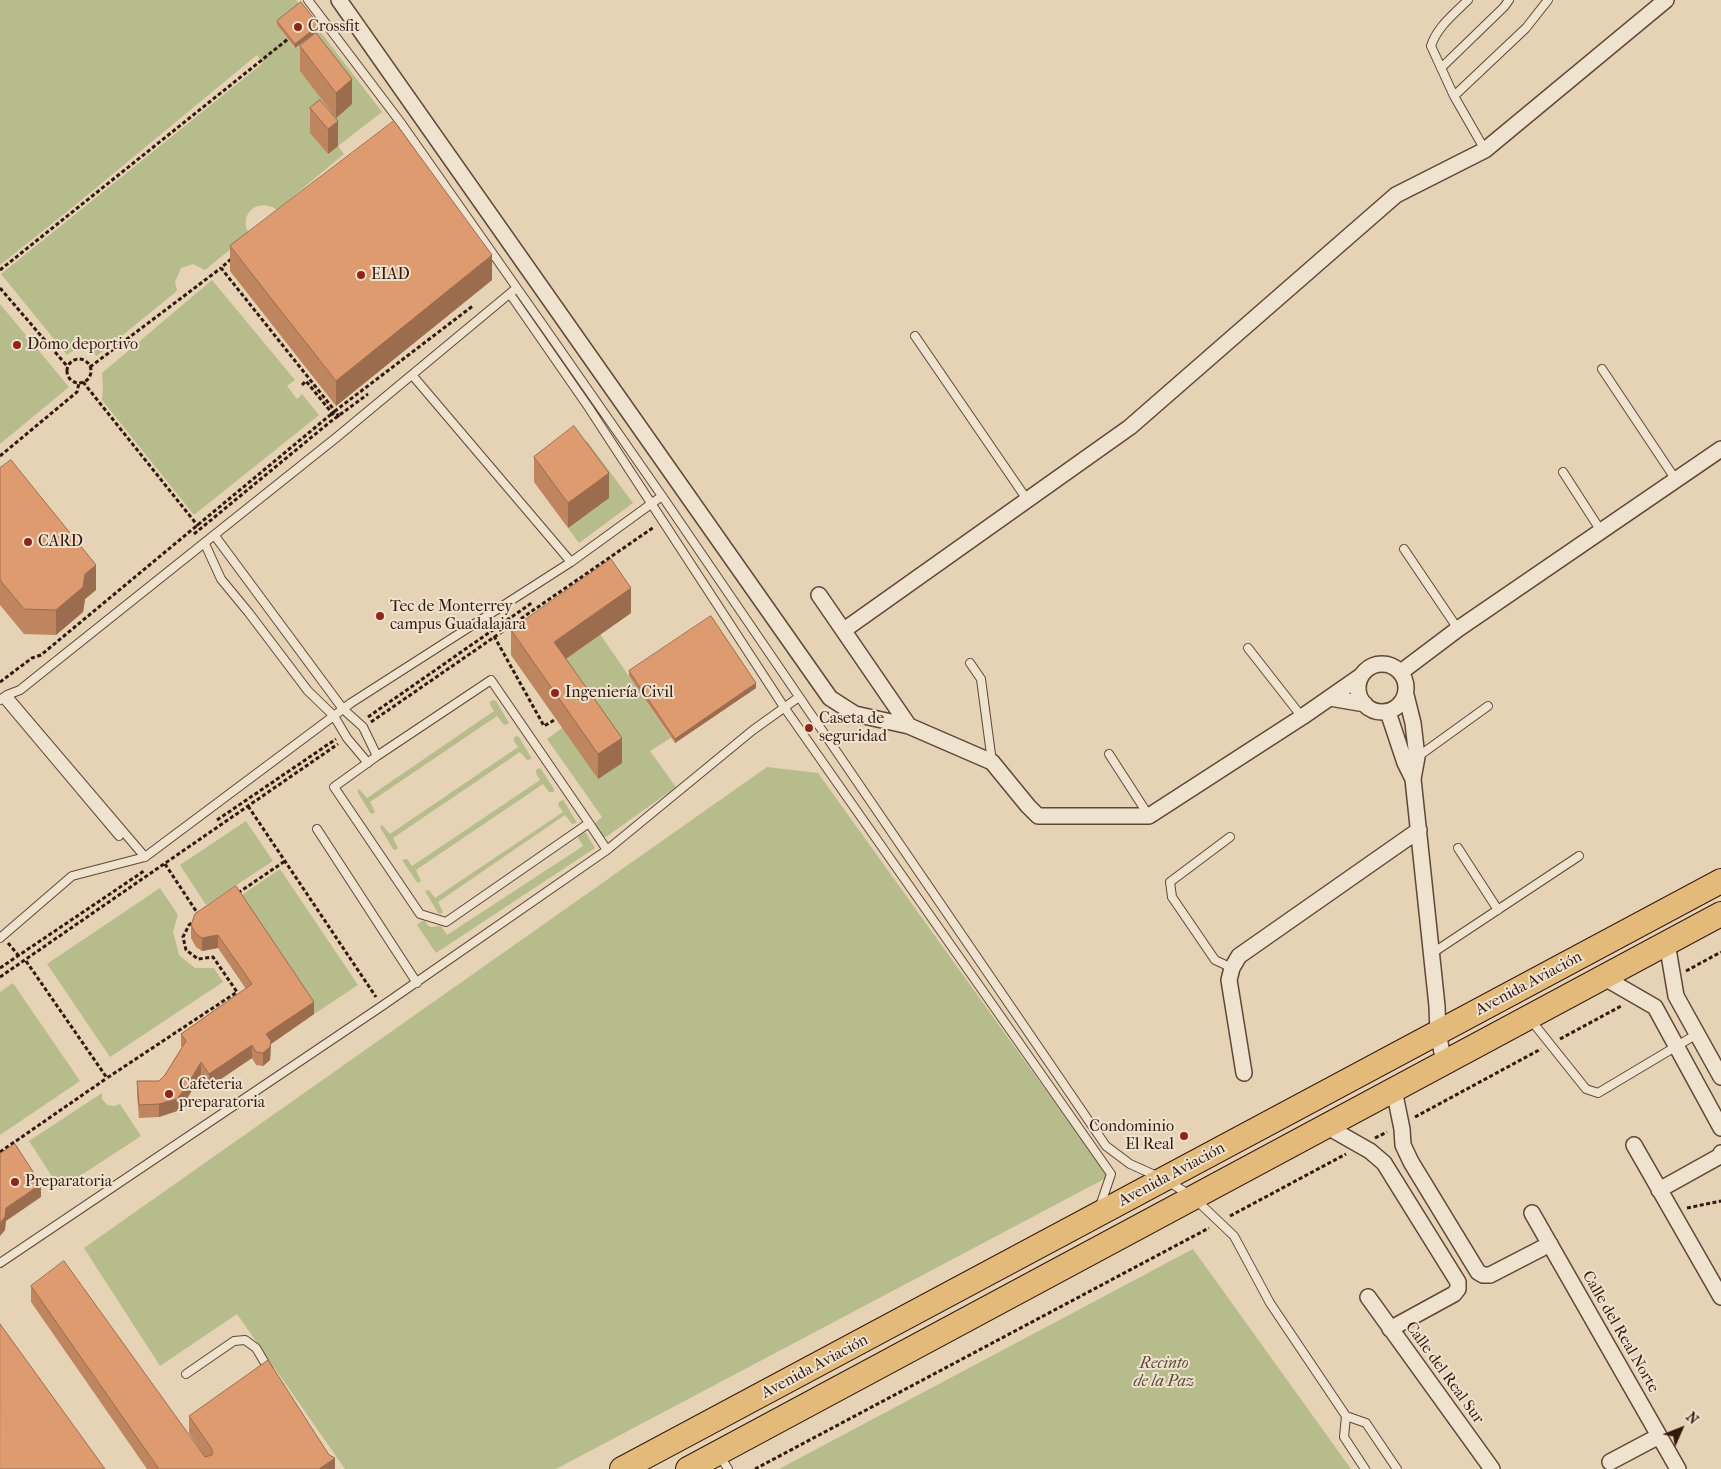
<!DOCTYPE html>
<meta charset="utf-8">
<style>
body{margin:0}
#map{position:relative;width:1721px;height:1469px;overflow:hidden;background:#e6d3b5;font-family:"IM FELL French Canon",serif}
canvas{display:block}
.north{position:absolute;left:1656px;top:1404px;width:50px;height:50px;-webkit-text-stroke:4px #efe2cf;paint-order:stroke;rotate:46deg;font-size:14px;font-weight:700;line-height:20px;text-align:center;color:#33180d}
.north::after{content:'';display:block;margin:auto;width:18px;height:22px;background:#33180d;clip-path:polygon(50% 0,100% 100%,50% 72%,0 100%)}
</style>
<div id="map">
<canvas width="1721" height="1469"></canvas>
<div class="north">N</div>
</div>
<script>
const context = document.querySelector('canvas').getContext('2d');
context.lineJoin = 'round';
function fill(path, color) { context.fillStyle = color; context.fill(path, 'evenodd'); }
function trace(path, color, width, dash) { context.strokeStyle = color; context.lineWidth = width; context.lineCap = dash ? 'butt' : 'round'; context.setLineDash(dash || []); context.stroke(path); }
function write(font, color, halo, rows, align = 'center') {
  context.font = font + ' "IM FELL French Canon",serif'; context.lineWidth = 4; context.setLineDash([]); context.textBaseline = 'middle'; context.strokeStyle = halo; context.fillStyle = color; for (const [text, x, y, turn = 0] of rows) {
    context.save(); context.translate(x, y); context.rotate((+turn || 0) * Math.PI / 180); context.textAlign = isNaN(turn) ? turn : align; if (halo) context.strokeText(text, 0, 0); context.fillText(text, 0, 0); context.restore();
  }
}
fill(new Path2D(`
 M0,0H296L301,7L277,25L294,48L319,30L382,112L338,146L344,154L277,210C260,197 237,213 249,234L205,270L193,264L181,268L175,282L177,291L97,356C87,347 78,346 67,355L1,274L263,63L257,55L68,211L0,265Z
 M212,280L295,380L287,386L297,399L302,394L319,415L194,515L102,400L103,388L102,373Z
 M0,304L69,387L0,444Z
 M587,441L633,503L579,543L568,528L608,498L574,451Z
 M600,634L671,738L650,751L676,787L606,837L600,836L595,829V823L602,817L547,739L562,728L554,667Z
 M493,700L496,701L509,723L506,725L503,724L497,716L370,802L375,812L372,814L370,813L357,791L359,789L367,798L494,711L490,705V702Z
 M516,736L519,737L532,759L527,760L520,752L393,838L398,848L395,850L393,849L380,827L382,825L390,834L518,747L514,741V738Z
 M767,767L818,773L1108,1177L556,1469H345L237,1314L160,1366L84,1248Z
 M539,768L541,769L554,789V792H549L543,784L416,870L421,881L418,883L416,881L402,860L407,859L412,866L540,780L536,773V770Z
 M562,800L564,801L577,823L572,824L565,815L438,902L443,912L441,914L438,913L425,891L429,890L435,898L563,812L558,805L559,802Z
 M246,821L273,861L206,905L180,865Z
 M583,832L586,833L595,848L436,953L417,925L422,921H425C431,931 432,925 441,926L447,935L583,846L578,838L579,834Z
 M280,869L358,985L314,1014L236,899Z
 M160,888L178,915L173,931L179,955L195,968H214L223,982L110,1057L47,964Z
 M13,983L80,1081L0,1135V992Z
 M102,1093V1099L107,1105L114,1106L120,1104L141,1136L60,1189L29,1141Z
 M1193,1249L1351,1469H779Z`), '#b7bc8c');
const lane = new Path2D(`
 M308,0L401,123L545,328L662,496L1106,1146L1130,1164L1159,1177
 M1441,68L1504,7L1509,0
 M1454,96L1431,46C1437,27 1454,14 1468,0
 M1485,150L1454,96L1526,28L1548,0
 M510,294L589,408L784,707L1111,1174L1100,1206
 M915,336L1028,501
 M1602,369L1676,480
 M413,376L571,562L662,496
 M1563,472L1601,531
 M215,536L343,709L363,727L377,756
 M205,544L221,579L249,613L308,691L334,716L347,738L368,763
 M1404,549L1458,629
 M1248,648L1302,717
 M970,663L981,679L992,762
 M491,680L589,823L446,922L420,914L334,787L377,756Z
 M7,695L145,857
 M3,698L119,836
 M0,700L7,695L20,690L337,437L514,290
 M1109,754L1149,816
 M1416,758L1488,706
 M589,823L607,850
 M317,829L417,983
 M1230,837L1170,882L1172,897L1215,960L1232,968
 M1458,848L1498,910
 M0,938L72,876L145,857L351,703L571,562
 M1431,954L1579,856
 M1530,1019L1586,1089L1598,1093L1697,1034
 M1169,1182L1193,1197L1234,1236L1270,1303L1346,1416L1366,1423L1397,1469
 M0,1263L382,1006L607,850L753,730L799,697
 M186,1374L234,1341L245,1340L256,1348L269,1370
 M1346,1416L1344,1437L1365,1469
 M719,1454L728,1469`);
const street = new Path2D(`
 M339,0L830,698L855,714L909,726
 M819,595L909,726L992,762L1028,806L1038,816H1149L1302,717L1361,676
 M844,630L1130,427L1396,195L1485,150L1666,0
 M1358 688a24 24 0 1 1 48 0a24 24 0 1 1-48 0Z
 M1401,672L1458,629L1721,449
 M1406,695L1413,723L1417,757L1413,779L1437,1006L1438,1033L1444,1062
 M1330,698L1365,704
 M1388,712L1405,763L1413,779
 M1667,943L1676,996L1721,1077
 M1603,977L1655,1007L1721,1128
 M1244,1073L1229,980L1232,968L1239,956L1419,830
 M1394,1090L1402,1129L1403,1145L1411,1162L1478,1272L1483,1275H1490L1550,1244
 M1326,1126L1370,1151L1384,1163L1458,1282V1289L1454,1294L1390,1329
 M1634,1145L1721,1297
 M1659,1190L1720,1156L1721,1153
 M1532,1213L1678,1469
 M1368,1297L1492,1469
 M1610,1462L1659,1436`);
const primary = new Path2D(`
 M622,1469L1721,881
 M688,1469L1721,914`);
trace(lane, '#604737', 10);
trace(street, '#604737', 18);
trace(primary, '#33180d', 26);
trace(new Path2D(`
 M0,270L288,39
 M0,288L67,366
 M67 371a12 12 0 1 1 24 0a12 12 0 1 1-24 0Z
 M90,367L221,268
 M83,382L198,526
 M302,385L306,381L336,418
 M339,417L335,411L474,305
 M0,456L77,392L79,383
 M194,534L330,422L368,394
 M494,636L544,726L556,719
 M0,682L32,658L41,655L335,411L221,268L231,259
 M368,717L533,602
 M371,722L654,527
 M248,806L376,997
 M217,820L336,739
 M165,864L198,914
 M238,893L285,861
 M8,943L19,956
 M26,961L107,1078L237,992L213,957L198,959L186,950L183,937L189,925L193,922
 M0,968L144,871
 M1686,971L1721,952
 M0,977L338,744
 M1560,1039L1623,1005
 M1415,1117L1541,1049
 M1375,1138L1387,1132
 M0,1152L107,1078
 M1687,1208L1721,1201
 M1230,1216L1346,1154
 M755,1469L1209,1228`), '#33180d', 3, [4, 2.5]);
trace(lane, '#efe2cf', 8);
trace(street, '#efe2cf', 15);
trace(primary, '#e3ba7a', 24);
fill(new Path2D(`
 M277,21L319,30L295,48L277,25Z
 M300,46L352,104L336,118L300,71Z
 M320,100L338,146L328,154L310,133V108Z
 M230,246L492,280L336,406L230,271Z
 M534,457L609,498L568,528L534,482Z
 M0,468L96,590L85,599L83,612L56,635L24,634L0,605Z
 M631,613L566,659L622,763L598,779L511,655V630Z
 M629,671L756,688L675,743L629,676Z
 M195,914L314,1014L271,1044L270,1060L263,1066L256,1065L252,1058L209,1087L201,1075L188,1097L177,1111L159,1117L139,1118L137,1094V1081H159L165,1075L182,1047L181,1046V1034L246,989L218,948L202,951L196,947L191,938V925Z
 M31,1286L205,1457L189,1433V1416L335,1469H147L31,1302Z`), '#bf855f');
fill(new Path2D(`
 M319,25V30L295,48V44Z
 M352,79V104L336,118V93Z
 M338,121V146L328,154V129Z
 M492,255V280L336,406V381Z
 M609,473V498L568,528V503Z
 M96,565V590L85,599L83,612L56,635V610L85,574Z
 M631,588V613L554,667V642Z
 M756,683V688L675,743V739Z
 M622,738V763L598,779V754Z
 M218,935V948L202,951V938Z
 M314,1002V1014L271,1044L270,1060L263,1066V1053L266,1034Z
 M252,1045V1058L209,1087V1074Z
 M201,1062V1075L188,1097L177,1111L159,1117V1104Z
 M41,1184V1197L6,1221L5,1230L0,1236V1223L6,1208Z
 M335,1458V1469H319Z`), '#9b6c4e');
const building = new Path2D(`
 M301,2L319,25L295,44L277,21Z
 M316,33L352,79L336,93L300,46Z
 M320,100L338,121L328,129L310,108Z
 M394,121L492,255L336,381L230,246Z
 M574,426L609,473L568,503L534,457Z
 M11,460L96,565L85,574L83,587L56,610L24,609L0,580V468Z
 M611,559L631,588L554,642L622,738L598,754L511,630Z
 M711,616L756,683L675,739L629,671Z
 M236,886L314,1002L266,1034L271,1041L270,1047L263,1053L256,1052L252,1045L209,1074L201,1062L188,1084L177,1099L159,1104L139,1105L137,1081H159L165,1075L186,1041L181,1034L252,984L218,935L202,938L196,934L191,925L195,914Z
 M15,1144L41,1184L6,1208L5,1217L0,1223V1154Z
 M64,1261L205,1457L212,1455V1449L189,1416L268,1360L329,1455L335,1458L319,1469H159L31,1286Z
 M0,1324L105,1469H0Z`);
fill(building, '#de9b6f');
trace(building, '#9b6c4e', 1);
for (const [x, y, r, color] of [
 [298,27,5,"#8f2418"],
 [361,275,5,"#8f2418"],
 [17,345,5,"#8f2418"],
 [28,542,5,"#8f2418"],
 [380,616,5,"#8f2418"],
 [555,693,5,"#8f2418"],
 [809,728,5,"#8f2418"],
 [169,1094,5,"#8f2418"],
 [1184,1136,5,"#8f2418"],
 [15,1182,5,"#8f2418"]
]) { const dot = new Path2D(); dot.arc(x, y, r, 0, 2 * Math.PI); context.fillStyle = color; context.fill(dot); trace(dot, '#efe2cf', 2); }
write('16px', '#33180d', '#efe2cf', [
 ["Crossfit",308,27],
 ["EIAD",371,275],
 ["Domo deportivo",27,345],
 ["CARD",38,542],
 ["Tec de Monterrey",390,607],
 ["campus Guadalajara",390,625],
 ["Ingeniería Civil",565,693],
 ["Caseta de",819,719],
 ["seguridad",819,737],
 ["Cafeteria",179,1085],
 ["preparatoria",179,1103],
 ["Condominio",1174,1127,"right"],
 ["El Real",1174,1145,"right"],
 ["Preparatoria",25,1182]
], 'left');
write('16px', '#33180d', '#efe2cf', [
 ["Avenida Aviación",1529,984,-28],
 ["Avenida Aviación",1172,1175,-28],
 ["Calle del Real Norte",1620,1332,60],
 ["Avenida Aviación",815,1367,-28],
 ["Calle del Real Sur",1444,1373,54]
]);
write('italic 16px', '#5b4933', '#efe2cf', [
 ["Recinto",1164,1364],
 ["de la Paz",1164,1382]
]);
</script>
